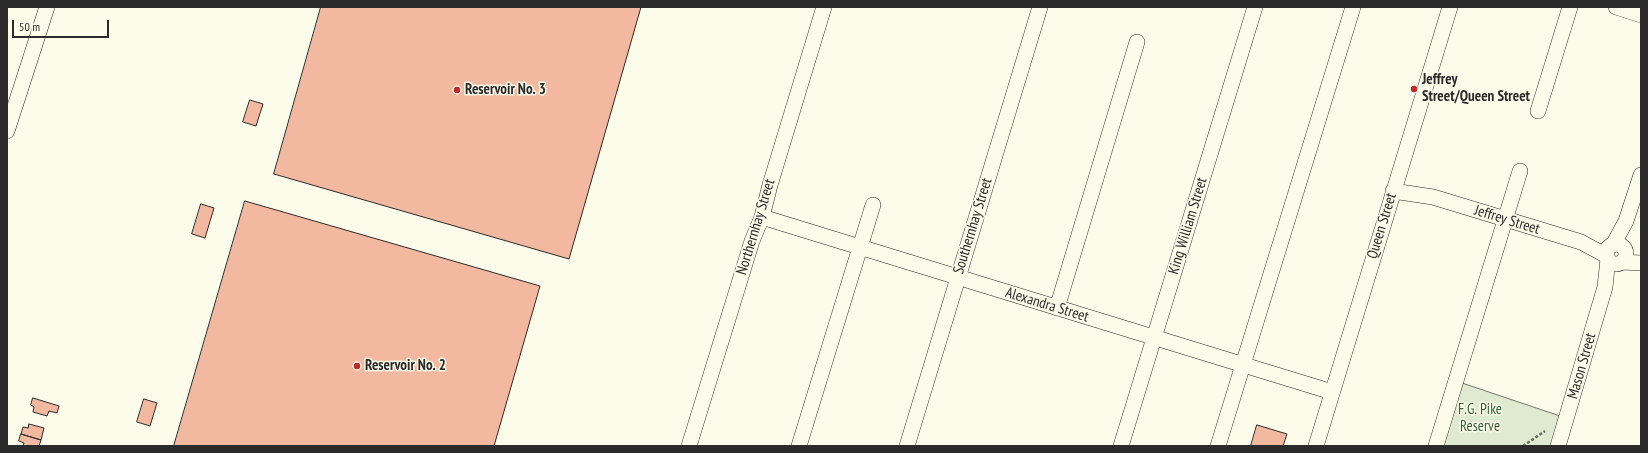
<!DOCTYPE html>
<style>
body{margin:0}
#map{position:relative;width:1648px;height:453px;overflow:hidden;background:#fdfbea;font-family:"PT Sans Narrow",sans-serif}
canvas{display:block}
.frame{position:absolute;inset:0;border:8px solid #2b2b2b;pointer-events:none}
.scale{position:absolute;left:12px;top:20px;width:97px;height:18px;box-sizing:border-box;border:2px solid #2b2b2b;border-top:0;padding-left:5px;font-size:12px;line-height:14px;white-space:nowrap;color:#2b2b2b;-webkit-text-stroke:3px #fdfbea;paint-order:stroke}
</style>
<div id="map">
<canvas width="1648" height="453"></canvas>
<div class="frame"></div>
<div class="scale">50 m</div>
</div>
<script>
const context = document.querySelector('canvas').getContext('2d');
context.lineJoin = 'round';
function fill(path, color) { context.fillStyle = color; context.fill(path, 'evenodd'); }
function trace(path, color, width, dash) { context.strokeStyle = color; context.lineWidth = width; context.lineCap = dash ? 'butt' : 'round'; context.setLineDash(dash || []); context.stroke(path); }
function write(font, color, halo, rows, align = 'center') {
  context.font = font + ' "PT Sans Narrow",sans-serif'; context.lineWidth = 3; context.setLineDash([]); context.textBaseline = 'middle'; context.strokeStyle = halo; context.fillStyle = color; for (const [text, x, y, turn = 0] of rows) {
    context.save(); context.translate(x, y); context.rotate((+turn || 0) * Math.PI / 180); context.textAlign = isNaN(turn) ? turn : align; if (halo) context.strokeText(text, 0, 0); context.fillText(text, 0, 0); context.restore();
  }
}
const green = new Path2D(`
 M1462,383L1563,417L1554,446H1442Z`);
fill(green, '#deebd1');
trace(green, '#74746e', 1);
const building = new Path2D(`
 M321,7H641L569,259L274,174Z
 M250,100L263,104L256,126L243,122Z
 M245,201L540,286L494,446H174Z
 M201,204L214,208L205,238L192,234Z
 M33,398L59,406L57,413L49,411L47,416L33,412L34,407L31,405Z
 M144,399L157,403L150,426L137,422Z
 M29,424L44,428L41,440L21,434L23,427L28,428Z
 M1257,425L1287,434L1283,446H1251Z
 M21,434L41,440L39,446H23L24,443L19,441Z`);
fill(building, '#f2b8a0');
trace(building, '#2b2b2b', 1);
const minor = new Path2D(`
 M1616,7L1641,15
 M1538,111L1570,7
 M7,131L47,7
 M1393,191L1433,197L1581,242L1607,256
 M762,217L1332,392
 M1606 254a10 10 0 1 1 20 0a10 10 0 1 1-20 0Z
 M1613,245L1626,221L1641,175
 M1622,262L1641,263
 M1057,308L1137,42
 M689,446L752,241L762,217L770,185L824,7
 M799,446L873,205
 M907,446L1040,7
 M1121,446L1255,7
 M1218,446L1353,7
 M1316,446L1450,7
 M1436,446L1520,171
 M1558,446L1605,287L1608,259`);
trace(minor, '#2b2b2b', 16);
trace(new Path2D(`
 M1523,446L1545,431`), '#6a6964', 2.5, [3, 2]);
trace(minor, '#fdfbea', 15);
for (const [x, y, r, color] of [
 [1414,89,4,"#c62828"],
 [457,90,4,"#c62828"],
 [357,366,4,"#c62828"]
]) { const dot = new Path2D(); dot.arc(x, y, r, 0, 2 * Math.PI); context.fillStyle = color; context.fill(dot); trace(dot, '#fdfbea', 1.5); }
write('bold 15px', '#2b2b2b', '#fdfbea', [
 ["Jeffrey",1422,80],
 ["Street/Queen Street",1422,97],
 ["Reservoir No. 3",465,90],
 ["Reservoir No. 2",365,366]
], 'left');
write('15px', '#2b2b2b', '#fdfbea', [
 ["Jeffrey Street",1507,220,17],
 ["Southernhay Street",973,226,-73],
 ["King William Street",1188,226,-73],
 ["Queen Street",1382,226,-73],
 ["Northernhay Street",756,227,-73],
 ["Alexandra Street",1047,305,17],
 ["Mason Street",1582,366,-74]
]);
write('15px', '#34623c', '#fdfbea', [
 ["F.G. Pike",1480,410],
 ["Reserve",1480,427]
]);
</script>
